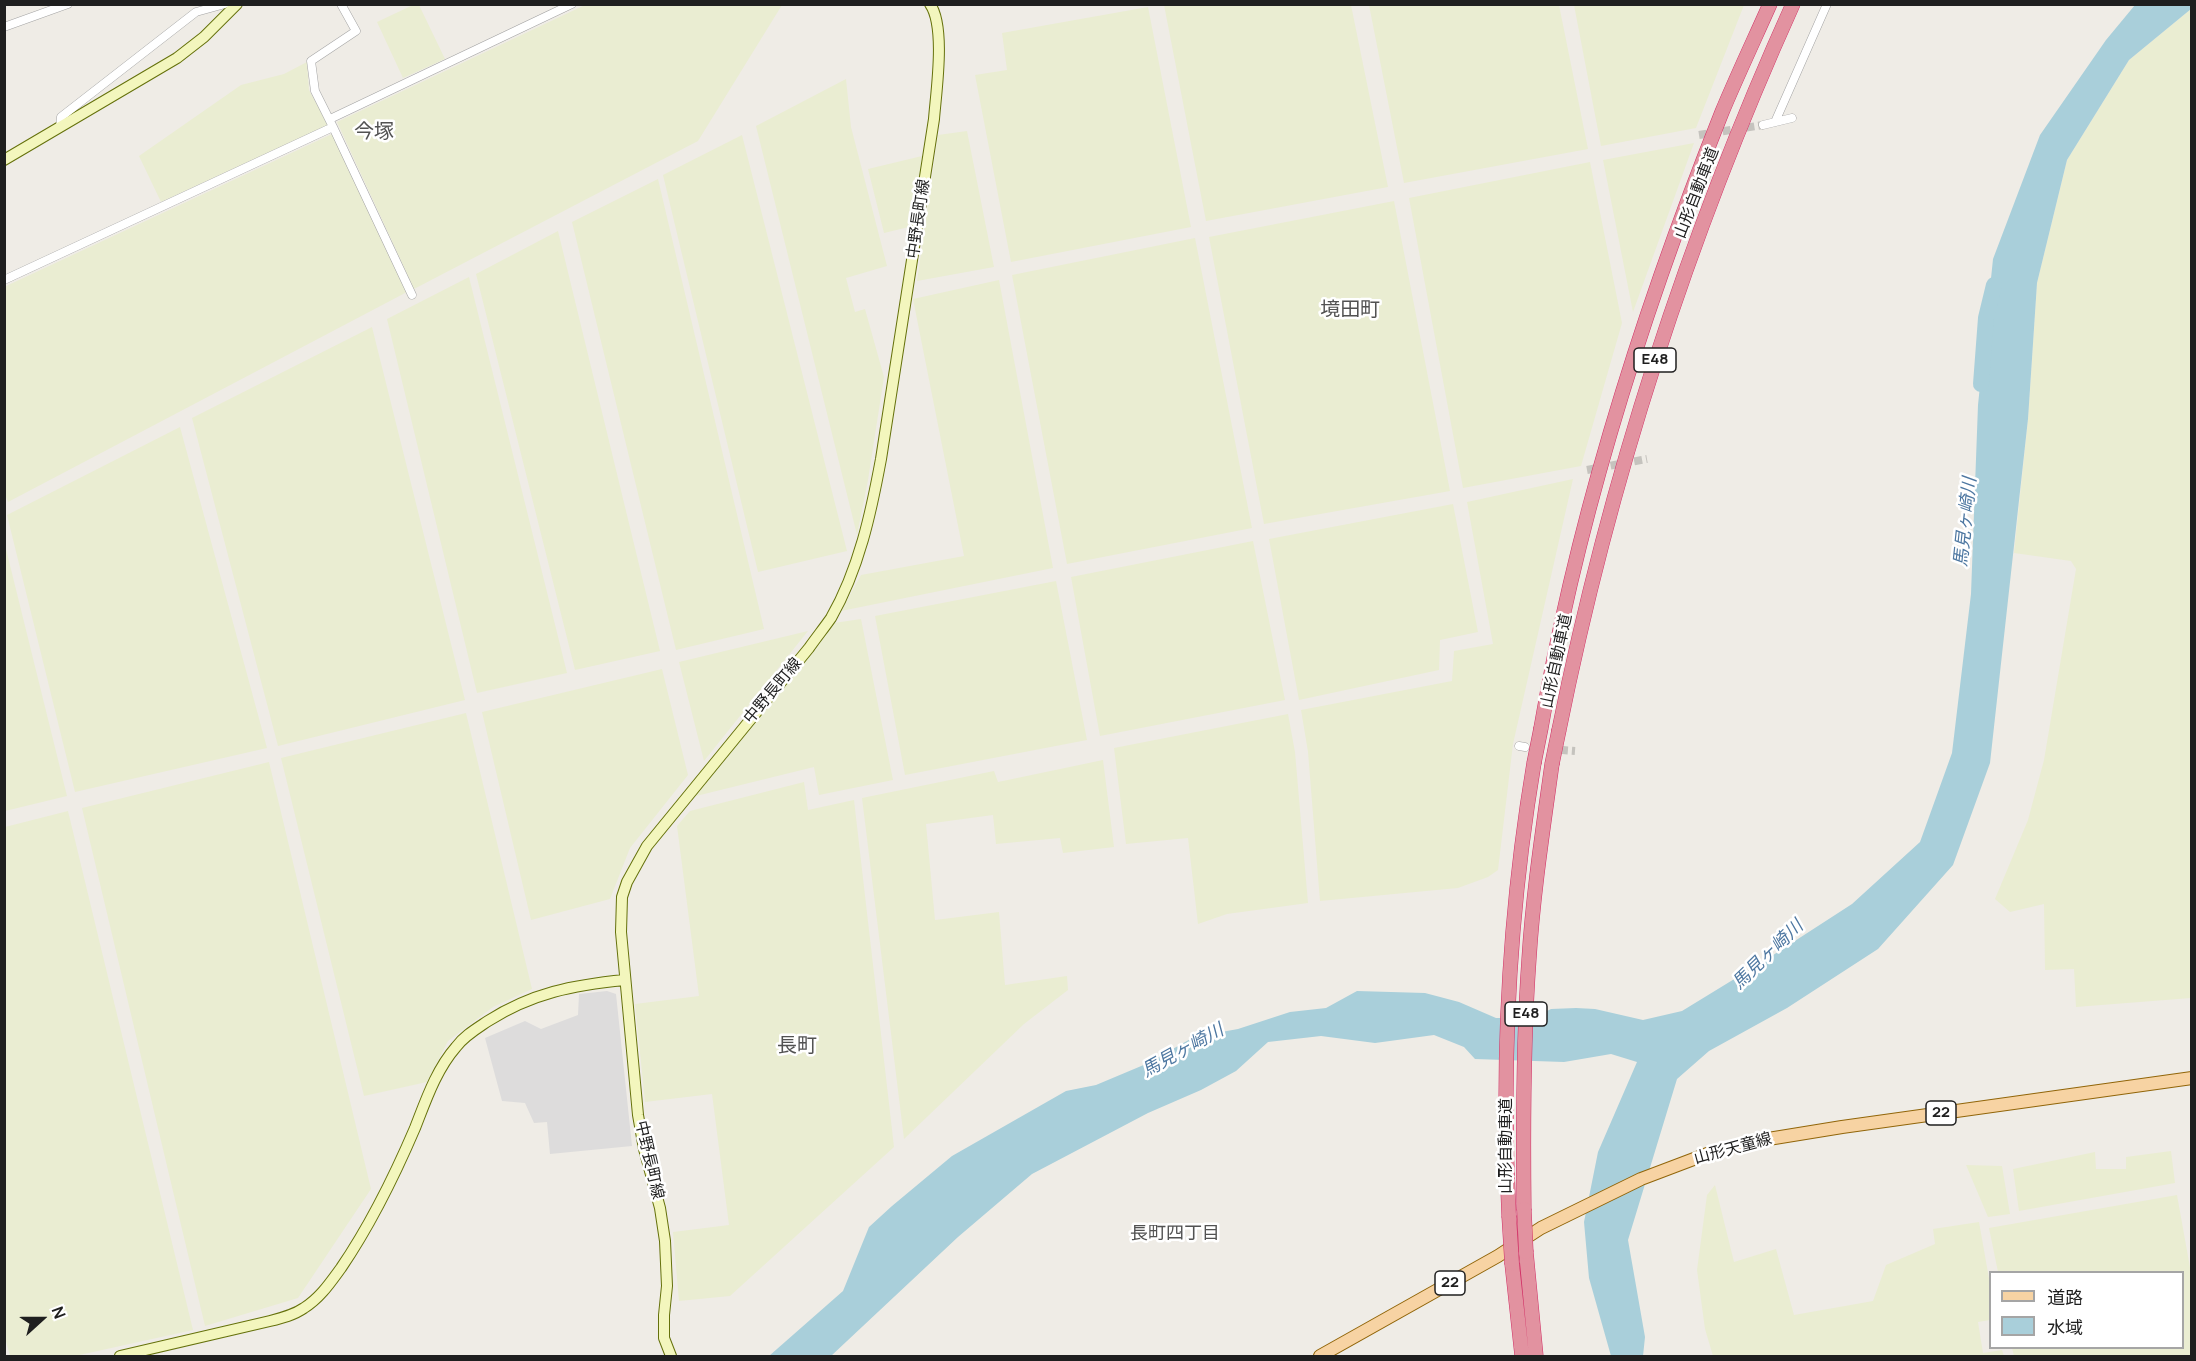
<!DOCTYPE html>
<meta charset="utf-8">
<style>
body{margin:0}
#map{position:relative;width:2196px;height:1361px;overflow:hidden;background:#efece6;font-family:Manrope,"Noto Sans JP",sans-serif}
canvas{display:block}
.frame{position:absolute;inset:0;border:6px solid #1f1f1f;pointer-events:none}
.legend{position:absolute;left:1989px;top:1271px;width:195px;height:78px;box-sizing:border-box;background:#fff;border:2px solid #a5a5a5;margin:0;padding:8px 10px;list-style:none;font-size:18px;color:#1f1f1f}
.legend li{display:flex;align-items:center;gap:12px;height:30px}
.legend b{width:30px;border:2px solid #a5a5a5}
.north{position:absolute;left:12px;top:1289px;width:60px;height:60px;-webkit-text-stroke:4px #fff;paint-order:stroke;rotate:69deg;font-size:16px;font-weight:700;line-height:24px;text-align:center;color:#1f1f1f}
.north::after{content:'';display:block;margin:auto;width:21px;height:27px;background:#1f1f1f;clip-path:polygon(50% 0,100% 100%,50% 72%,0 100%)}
</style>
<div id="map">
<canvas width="2196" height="1361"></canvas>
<div class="frame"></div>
<ul class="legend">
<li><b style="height:8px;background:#f7d3a3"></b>道路</li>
<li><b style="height:16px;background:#a9cfda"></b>水域</li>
</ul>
<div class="north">N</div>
</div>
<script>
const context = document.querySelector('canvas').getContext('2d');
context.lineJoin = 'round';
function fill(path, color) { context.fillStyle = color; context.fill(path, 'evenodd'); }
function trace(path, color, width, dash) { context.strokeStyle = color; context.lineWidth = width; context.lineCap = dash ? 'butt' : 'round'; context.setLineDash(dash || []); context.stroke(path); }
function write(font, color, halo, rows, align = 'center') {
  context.font = font + ' Manrope,"Noto Sans JP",sans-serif'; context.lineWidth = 5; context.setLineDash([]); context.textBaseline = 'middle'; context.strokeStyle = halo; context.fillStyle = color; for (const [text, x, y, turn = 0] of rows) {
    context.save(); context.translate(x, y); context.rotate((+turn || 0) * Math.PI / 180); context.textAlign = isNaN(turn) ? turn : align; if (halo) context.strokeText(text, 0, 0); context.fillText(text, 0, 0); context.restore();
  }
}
fill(new Path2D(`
 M607,991L616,994L632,1146L550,1154L547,1122L534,1123L525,1103L502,1101L485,1038L525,1021L541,1029L578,1015L579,994Z`), '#dddcdc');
fill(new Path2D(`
 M413,5H419L445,59L403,78L377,22Z
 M585,5H782L698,141L414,289L337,122Z
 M1169,5H1351L1388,187L1206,221L1164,5Z
 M1369,5H1559L1588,149L1404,183Z
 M1574,5H1744L1696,128L1601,146Z
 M1148,7L1191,227L1011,262L975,75L1007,70L1002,33Z
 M2191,9V998L2076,1007L2074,969L2045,970L2044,904L2010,912L1995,899L2028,820L2044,760L2076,569L2071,561L2014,553L2028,419L2037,283L2067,160L2129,60Z
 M307,62L309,90L328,125L161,202L139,156L241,85L284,74Z
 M846,79L851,127L887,266L846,278L855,312L865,309L884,377L868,480L857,535L756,126Z
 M967,131L994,267L917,281L938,135Z
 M332,134L407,292L8,502L4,492V287Z
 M742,135L847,551L758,572L663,175Z
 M1694,143L1633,312L1603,160Z
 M922,156L913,226L884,233L868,169Z
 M1590,162L1622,323L1581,466L1463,488L1409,198Z
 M658,179L764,629L676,650L572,222Z
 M1394,201L1450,491L1264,524L1209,237Z
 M558,231L660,651L575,670L476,274Z
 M1195,238L1252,528L1067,564L1012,275Z
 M469,277L567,673L477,693L387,319Z
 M999,280L1053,568L841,611L861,575L964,556L913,299Z
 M372,327L465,700L278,746L192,418Z
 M180,427L267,748L75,792L7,515Z
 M1573,479L1513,744L1498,870L1488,877L1458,888L1320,901L1308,752L1301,710L1452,681L1454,651L1493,644L1467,502Z
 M1453,504L1478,632L1440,640L1439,670L1299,700L1269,539Z
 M1253,541L1285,700L1100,736L1071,577Z
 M5,545L67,796L5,811H4Z
 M1056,581L1087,740L905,775L875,616Z
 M861,619L893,780L819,795L814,767L692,797L757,720L834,623Z
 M808,631L704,761L679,662Z
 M662,669L688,775L630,848L610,899L531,920L482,712Z
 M466,713L532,989L493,1007L448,1041L427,1082L364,1096L281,758Z
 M1288,714L1295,752L1308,903L1227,914L1198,924L1188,838L1126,844L1114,748Z
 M1103,760L1114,847L1063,853L1060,838L996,844L993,815L926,824L935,920L999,912L1005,985L1067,976L1068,990L1024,1024L904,1139L862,798L994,771L998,782Z
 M269,762L371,1189L298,1298L205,1326L82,808Z
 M804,782L808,810L854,800L894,1147L730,1296L679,1301L673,1232L729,1225L712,1094L645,1102L635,1004L699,996L677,826L690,811Z
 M68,811L193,1330L75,1356H10L4,1334L5,827Z
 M2171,1151L2175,1183L2019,1211L2013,1169L2095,1152L2096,1169H2126V1157Z
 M1966,1165L2002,1166L2010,1214L1988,1217Z
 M1715,1185L1734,1262L1776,1249L1794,1315L1873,1301L1886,1265L1935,1244L1933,1229L1979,1222L1990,1284V1320L1978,1322L1983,1353L2002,1350L2004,1356H1713L1705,1329L1697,1270L1707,1195Z
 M2177,1195L2191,1273V1356H2014L2012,1348H2182V1272H1998L1989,1228Z`), '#eaedd2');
fill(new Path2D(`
 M2135,5H2191V9L2129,60L2067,160L2037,283L2028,419L1990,763L1953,865L1878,949L1787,1008L1709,1051L1677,1079L1628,1240L1645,1337L1643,1356H1611L1589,1278L1584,1222L1598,1152L1637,1062L1611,1054L1564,1062L1475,1059L1464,1047L1434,1035L1375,1043L1321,1036L1268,1042L1236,1071L1201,1090L1148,1113L1032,1174L958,1237L831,1356H769L843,1291L869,1227L892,1206L952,1156L1066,1091L1096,1085L1146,1064L1194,1037L1238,1029L1290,1012L1326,1008L1357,991L1425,993L1459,1002L1496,1018H1533L1551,1009L1576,1008L1595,1009L1643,1020L1682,1011L1767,959L1852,904L1920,842L1952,753L1971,594L1978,405L1993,259L2040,135L2106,40Z`), '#a9cfda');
trace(new Path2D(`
 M1981,384L1986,318L1994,285`), '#a9cfda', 16);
trace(new Path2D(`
 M1699,135L1763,125
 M1587,470L1647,459
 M1536,748L1575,751`), '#c5c3be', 8, [8, 4]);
const street = new Path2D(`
 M341,4L356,31L311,61L315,91L333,127L412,295
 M4,27L68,4
 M330,119L572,4
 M1775,122L1827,4
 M1763,125L1792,118
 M60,127L61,117L196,12L225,4
 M4,280L333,127
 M1519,746L1525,747`);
const secondary = new Path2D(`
 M4,160L177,58L204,37L237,4
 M120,1356L270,1321C282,1318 294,1315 304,1308C320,1298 330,1283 341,1268C371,1224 394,1177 415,1128C426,1100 436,1070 456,1047C464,1036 476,1029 488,1021C532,993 573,985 625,980
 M671,1356L664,1338V1315L667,1286L665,1241L660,1208L644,1149L638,1115L621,932L622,897L627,882L647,846L809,648C816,638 824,628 831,618C859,569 871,513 881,459L934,119C936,92 946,27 930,4`);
const primary = new Path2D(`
 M1320,1356L1498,1256L1541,1228L1641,1179L1707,1154L1756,1141L1842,1127L2192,1078`);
const highway = new Path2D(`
 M1541,728C1577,517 1643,310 1722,112C1737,76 1754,40 1770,4
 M1559,730C1610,477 1687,239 1793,4
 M1524,1209C1523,1126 1523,1042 1529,959C1533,894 1543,829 1552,764
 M1509,1216C1501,1065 1509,912 1534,763
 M1526,1252L1536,1356
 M1512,1264L1522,1356`);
trace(street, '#a3a3a3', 9);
trace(secondary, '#65710b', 12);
trace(primary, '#916509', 14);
trace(highway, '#d12f65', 15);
trace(street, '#fff', 8);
trace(secondary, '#f3f6bd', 10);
trace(primary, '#f7d3a3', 12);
trace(highway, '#e292a0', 14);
const highwayBridge = new Path2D(`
 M1534,763L1541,728
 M1552,764L1559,730
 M1524,1209L1526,1252
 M1509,1216L1512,1264`);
trace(highwayBridge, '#d12f65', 15, []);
trace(highwayBridge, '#e292a0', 14);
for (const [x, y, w] of [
 [1655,360,42],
 [1526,1014,42],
 [1941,1113,30],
 [1450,1283,30]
]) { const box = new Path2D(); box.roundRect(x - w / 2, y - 12, w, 24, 4.5); context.fillStyle = '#fff'; context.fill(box); trace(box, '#1f1f1f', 1.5); }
write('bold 15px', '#1f1f1f', null, [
 ["E48",1655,360],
 ["E48",1526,1014],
 ["22",1941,1113],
 ["22",1450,1283]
]);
write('16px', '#1f1f1f', '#fff', [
 ["山形自動車道",1697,193,-69],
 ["中野長町線",919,219,-82],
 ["山形自動車道",1557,661,-78],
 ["中野長町線",773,691,-50],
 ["山形自動車道",1507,1146,-90],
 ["山形天童線",1733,1149,-15],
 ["中野長町線",649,1160,77]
]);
write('italic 18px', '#4d77a1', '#fff', [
 ["馬見ヶ崎川",1966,522,-84],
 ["馬見ヶ崎川",1768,955,-44],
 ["馬見ヶ崎川",1183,1051,-29]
]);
write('18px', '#525252', '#fff', [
 ["長町四丁目",1175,1234]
]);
write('20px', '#525252', '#fff', [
 ["今塚",374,132],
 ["境田町",1350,310],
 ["長町",797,1046]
]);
</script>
